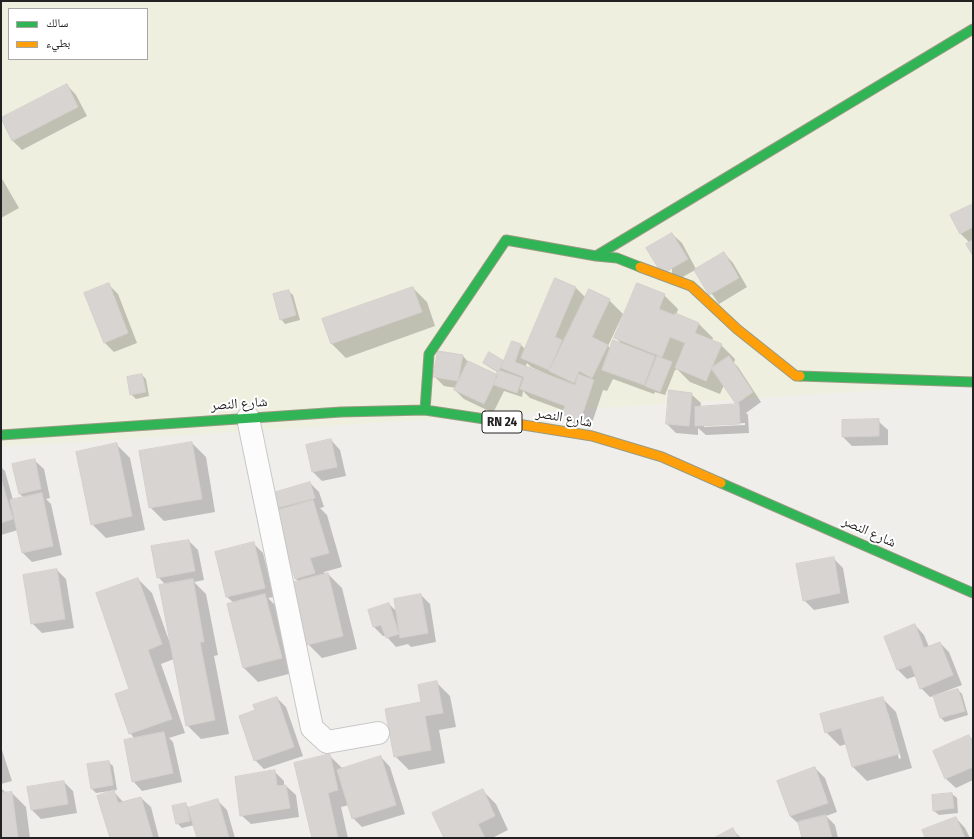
<!DOCTYPE html>
<meta charset="utf-8">
<style>
body{margin:0}
#map{position:relative;width:974px;height:839px;overflow:hidden;background:#f0eeeb;font-family:"Fira Sans Condensed","Noto Naskh Arabic",sans-serif}
canvas{display:block}
.frame{position:absolute;inset:0;border:2px solid #222;pointer-events:none}
.legend{position:absolute;left:8px;top:8px;width:140px;height:52px;box-sizing:border-box;background:#fff;border:1px solid #a7a7a7;margin:0;padding:5px 7px;list-style:none;font-size:12px;color:#222}
.legend li{display:flex;align-items:center;gap:8px;height:20px}
.legend b{width:20px;border:1px solid #a7a7a7}
</style>
<div id="map">
<canvas width="974" height="839"></canvas>
<div class="frame"></div>
<ul class="legend">
<li><b style="height:5px;background:#30b455"></b>سالك</li>
<li><b style="height:5px;background:#ff9f0a"></b>بطيء</li>
</ul>
</div>
<script>
const context = document.querySelector('canvas').getContext('2d');
context.lineJoin = 'round';
function fill(path, color) { context.fillStyle = color; context.fill(path, 'evenodd'); }
function trace(path, color, width, dash) { context.strokeStyle = color; context.lineWidth = width; context.lineCap = dash ? 'butt' : 'round'; context.setLineDash(dash || []); context.stroke(path); }
function write(font, color, halo, rows, align = 'center') {
  context.font = font + ' "Fira Sans Condensed","Noto Naskh Arabic",sans-serif'; context.lineWidth = 4; context.setLineDash([]); context.textBaseline = 'middle'; context.strokeStyle = halo; context.fillStyle = color; for (const [text, x, y, turn = 0] of rows) {
    context.save(); context.translate(x, y); context.rotate((+turn || 0) * Math.PI / 180); context.textAlign = isNaN(turn) ? turn : align; if (halo) context.strokeText(text, 0, 0); context.fillText(text, 0, 0); context.restore();
  }
}
fill(new Path2D(`
 M1,1H973V384L1,447ZM9,9H147V59H9Z`), '#efefdf');
fill(new Path2D(`
 M67,85L76,95L87,116L22,150L13,141L1,119Z
 M1,177L19,208L1,218Z
 M973,205V254L970,243L961,234Z
 M672,234L682,243L696,269L724,253L733,263L747,287L719,304L695,270L672,283Z
 M556,279L576,288L586,298L609,300L623,314L608,346L611,349L623,345L615,337L664,295L678,309L676,315L699,324L713,338L712,341L721,345L735,359L734,363L738,367L761,402L746,413L748,415L749,433L706,435L698,428V435L676,433L667,424L691,394L701,403L700,408L738,405L724,385L720,394L690,382L677,369L676,370H675L665,395L655,392L654,394L613,379L607,391L603,390L590,429L573,423L563,414L565,411L530,398L523,391L522,397L504,391L493,413L464,399L455,390L456,388L444,386L434,376L463,356L469,363L498,376L499,373L489,367L485,363L490,353L505,362L513,342L521,345L525,349ZM527,363L531,367L547,374V375L525,368ZM745,423V425L704,427V425Z
 M108,284L118,294L137,343L114,352L104,342Z
 M413,288L427,302L435,326L346,358L332,344L323,319Z
 M288,291L293,295L300,320L285,324L281,319Z
 M142,375L146,379L149,396L136,399L131,394Z
 M878,421L888,430V445L852,446L843,437Z
 M331,440L340,450L346,476L322,481L313,472L307,445Z
 M192,443L206,457L215,512L164,521L150,507Z
 M116,444L130,458L145,530L106,538L92,524Z
 M34,460L44,469L50,498L46,499L51,504L62,555L32,562L23,553L18,530L1,535V467L5,471L13,500L24,498L19,493Z
 M310,483L319,492L324,507L320,508L327,515L342,567L324,572L325,575L328,574L342,588L357,649L322,658L308,644L302,618L295,612L299,582L296,579L281,510L278,508L274,493Z
 M189,541L198,550L204,580L194,582L206,594L218,655L214,656L229,734L201,739L187,725L174,659L161,664L185,733L169,738L173,742L182,782L142,791L133,781L135,739L130,733V690L138,579L152,593L171,646H172L166,585L158,577Z
 M253,543L263,553L274,597L268,598L279,609L296,672L258,682L244,668L228,605L234,603L227,597L216,552Z
 M833,558L843,568L849,603L814,610L804,600Z
 M57,570L66,579L74,628L42,633L32,623Z
 M421,595L430,604L436,642L411,647L408,644L396,647L386,636H383L374,627L369,610L389,604L397,612Z
 M915,625L924,635L929,647L940,643L949,652L962,685L938,694V696L958,690L962,694L968,715L945,722L941,718L934,696L930,697L921,688L916,676L907,679L898,670L885,637Z
 M436,682L450,696L456,727L439,730L445,763L409,770L395,756L422,703Z
 M277,698L286,707L303,756L264,769L255,760L256,711Z
 M882,698L896,712L912,768L867,781L853,767L846,744L840,746L826,732ZM886,713H888L901,758L899,759Z
 M969,736L973,740V780L956,788L946,779L934,751Z
 M1,747L12,781L1,784Z
 M330,756L343,769L381,757L390,767L405,814L362,827L353,818L349,805L341,807L348,838H313Z
 M108,762L113,766L117,790L96,793L92,789Z
 M815,768L825,778L837,812L826,816L835,825L838,838H803L800,825L790,816L778,782Z
 M274,771L284,781V786H286L296,795L299,817L251,824L241,815Z
 M64,782L73,791L77,813L41,819L32,810Z
 M1,788L6,793H12L26,807L30,838H1Z
 M482,790L496,804L508,830L492,838H445Z
 M114,792L124,803L141,798L151,807L159,838H111Z
 M952,794L957,798L958,813L939,815L934,811Z
 M217,800L227,810L235,838H198L194,825L182,828L177,823L186,805L190,809Z
 M956,818L965,828L970,838H926Z
 M733,830L741,838H716Z`), '#0003');
const building = new Path2D(`
 M67,84L78,107L12,141L1,118Z
 M973,204V227L960,234L950,215Z
 M672,233L688,259L662,274L646,248Z
 M973,240V256L966,244Z
 M724,252L739,278L709,295L694,270Z
 M555,278L576,287L555,337L562,340L549,370L521,358Z
 M109,283L128,333L104,343L84,293Z
 M637,283L665,294L659,309L674,315L675,313L699,323L695,333L722,344L706,381L675,368L685,343L670,337L662,357L614,338Z
 M413,287L422,312L331,344L322,319Z
 M589,289L610,299L592,337L608,345L592,378L579,371L574,383L549,371Z
 M289,290L296,315L280,320L273,294Z
 M613,340L655,356L644,385L602,370Z
 M512,341L521,344L515,362L575,385L578,374L594,380L580,421L562,414L565,406L520,389L524,377L501,368Z
 M438,351L463,355L458,381L433,377Z
 M489,352L504,361L498,372L483,363Z
 M657,356L672,362L660,392L645,386Z
 M729,356L753,392L736,404L711,368Z
 M468,361L498,375L484,404L454,390Z
 M498,370L522,378L517,393L494,385Z
 M142,374L146,392L130,395L127,377Z
 M669,390L692,393L689,426L666,424Z
 M739,404L740,424L695,426V407Z
 M879,419V436L842,437V420Z
 M331,439L337,467L312,472L306,445Z
 M192,442L202,499L149,508L139,451Z
 M117,443L132,516L91,525L76,452Z
 M35,459L41,489L19,494L12,464Z
 M1,479L13,519L1,523Z
 M310,482L315,498L277,508L273,493Z
 M42,493L53,546L22,553L10,500Z
 M313,500L329,553L310,558L315,573L295,579L275,511Z
 M189,540L195,571L157,578L151,546Z
 M254,542L265,588L226,597L215,552Z
 M834,557L840,593L803,601L796,564Z
 M57,569L65,619L31,624L23,575Z
 M328,573L343,636L307,645L299,611L287,584Z
 M138,578L162,644L148,650L172,719L129,734L115,694L129,689L96,593Z
 M193,579L204,642H200L215,720L186,726L159,585Z
 M265,594L282,658L243,668L227,604Z
 M421,594L428,633L400,638L394,599Z
 M389,603L399,634L386,638L381,625L373,627L368,610Z
 M915,624L924,648L940,642L953,675L920,689L911,665L897,670L884,637Z
 M437,681L443,713L425,716L431,750L394,757L385,709L421,702L418,685Z
 M958,689L965,711L940,718L933,696Z
 M277,697L294,747L254,761L239,716L255,710L253,705Z
 M883,697L899,754L852,767L841,728L825,733L820,714Z
 M164,732L173,773L132,782L124,740Z
 M969,735L973,744V767L945,779L933,751Z
 M330,754L338,790L328,793L338,838H312L294,763Z
 M381,756L396,805L352,819L337,770Z
 M109,761L113,785L91,789L87,764Z
 M815,767L828,803L790,816L777,781Z
 M275,770L277,786L286,785L290,808L240,816L235,777Z
 M64,781L68,804L31,810L27,787Z
 M483,789L495,816L478,824L485,838H444L432,813Z
 M114,790L118,803L141,797L153,838H110L97,796Z
 M12,792L18,838H1V793Z
 M952,793L954,808L933,811L932,795Z
 M218,799L229,838H197L188,808Z
 M186,803L190,821L176,824L172,806Z
 M826,815L832,838H802L798,822Z
 M956,817L965,838H925L922,830Z
 M733,828L738,838H714Z`);
fill(building, '#d7d4d2');
trace(building, '#d3d0cc', 1);
const street = new Path2D(`
 M248,418L312,728L327,742L378,733`);
const fast = new Path2D(`
 M596,256L973,29
 M800,376L973,382
 M425,410L429,354L506,240L596,256L617,258L640,267
 M1,435L341,412L425,410L511,423
 M721,483L973,593`);
const slow = new Path2D(`
 M640,267L691,286L737,329L796,376H800
 M511,423L592,436L662,457L721,483`);
trace(street, '#c9c8c7', 24);
trace(fast, '#999a82', 11);
trace(slow, '#999a82', 11);
trace(street, '#fdfcfc', 22);
trace(fast, '#30b455', 9);
trace(slow, '#ff9f0a', 9);
for (const [x, y, w] of [
 [502,422,40]
]) { const box = new Path2D(); box.roundRect(x - w / 2, y - 11, w, 22, 3); context.fillStyle = '#fff'; context.fill(box); trace(box, '#222', 1); }
write('bold 13px', '#222', null, [
 ["RN 24",502,422]
]);
write('14px', '#222', '#fff', [
 ["شارع النصر",239,404,-4],
 ["شارع النصر",564,418,10],
 ["شارع النصر",869,532,24]
]);
</script>
